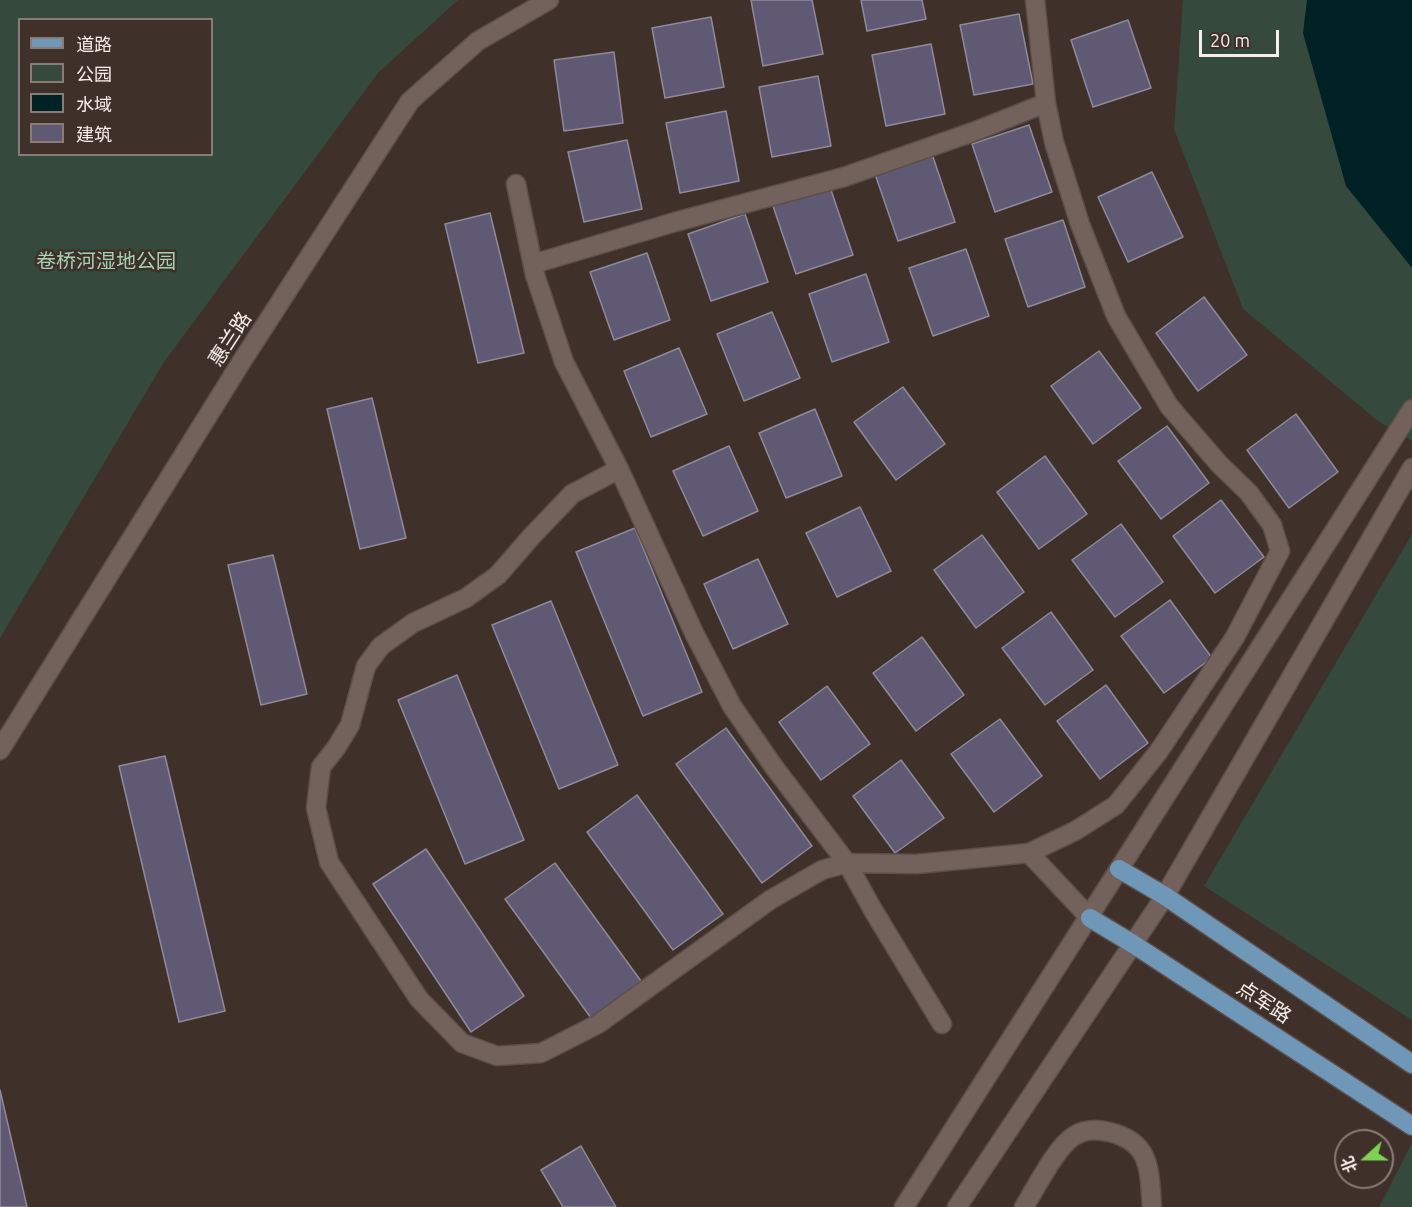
<!DOCTYPE html>
<meta charset="utf-8">
<style>
body{margin:0}
#map{position:relative;width:1412px;height:1207px;overflow:hidden;background:#3f302a;font-family:Ubuntu,"Noto Sans SC",sans-serif}
canvas{display:block}
.legend{position:absolute;left:18px;top:18px;width:195px;height:138px;box-sizing:border-box;background:#3f302a;border:2px solid #897c76;margin:0;padding:8px 10px;list-style:none;font-size:18px;color:#f7ede9}
.legend li{display:flex;align-items:center;gap:12px;height:30px}
.legend b{width:30px;border:2px solid #897c76}
.north{position:absolute;left:1334px;top:1129px;width:60px;height:60px;box-sizing:border-box;background:#3f302a;border:2px solid #897c76;border-radius:50%;rotate:249deg;font-size:16px;font-weight:700;line-height:24px;text-align:center;color:#f7ede9}
.north::after{content:'';display:block;margin:auto;width:21px;height:27px;background:#7ed153;clip-path:polygon(50% 0,100% 100%,50% 72%,0 100%)}
.scale{position:absolute;left:1199px;top:30px;width:80px;height:27px;box-sizing:border-box;border:3px solid #f7ede9;border-top:0;padding-left:8px;font-size:18px;line-height:21px;white-space:nowrap;color:#f7ede9;-webkit-text-stroke:4px #3f302a;paint-order:stroke}
</style>
<div id="map">
<canvas width="1412" height="1207"></canvas>
<ul class="legend">
<li><b style="height:8px;background:#6f97b8"></b>道路</li>
<li><b style="height:16px;background:#35493c"></b>公园</li>
<li><b style="height:16px;background:#002225"></b>水域</li>
<li><b style="height:16px;background:#605973"></b>建筑</li>
</ul>
<div class="north">北</div>
<div class="scale">20 m</div>
</div>
<script>
const context = document.querySelector('canvas').getContext('2d');
context.lineJoin = 'round';
function fill(path, color) { context.fillStyle = color; context.fill(path, 'evenodd'); }
function trace(path, color, width, dash) { context.strokeStyle = color; context.lineWidth = width; context.lineCap = dash ? 'butt' : 'round'; context.setLineDash(dash || []); context.stroke(path); }
function write(font, color, halo, rows, align = 'center') {
  context.font = font + ' Ubuntu,"Noto Sans SC",sans-serif'; context.lineWidth = 5; context.setLineDash([]); context.textBaseline = 'middle'; context.strokeStyle = halo; context.fillStyle = color; for (const [text, x, y, turn = 0] of rows) {
    context.save(); context.translate(x, y); context.rotate((+turn || 0) * Math.PI / 180); context.textAlign = isNaN(turn) ? turn : align; if (halo) context.strokeText(text, 0, 0); context.fillText(text, 0, 0); context.restore();
  }
}
fill(new Path2D(`
 M0,0H458L378,73L164,362L0,638ZM20,20H212V154H20Z
 M1183,0H1412V441L1378,421L1243,309L1174,129Z
 M1412,534V1020L1204,886Z
 M1412,1143V1207H1379Z`), '#35493c');
fill(new Path2D(`
 M1307,0H1412V268L1346,186L1303,33Z`), '#002225');
const building = new Path2D(`
 M751,0H812L823,54L763,66Z
 M861,0H922L926,19L867,31Z
 M1019,14L1033,84L974,95L960,25Z
 M711,17L724,87L665,98L652,28Z
 M1128,20L1151,88L1093,107L1071,40Z
 M931,44L945,114L886,126L872,55Z
 M614,52L623,123L564,131L554,60Z
 M818,76L831,146L772,157L759,87Z
 M726,111L739,181L680,193L666,123Z
 M1029,125L1052,192L995,212L972,144Z
 M627,140L642,209L584,222L568,152Z
 M932,154L955,222L898,241L875,174Z
 M1152,172L1183,237L1128,262L1098,197Z
 M830,187L853,255L796,274L773,206Z
 M490,213L524,353L478,363L445,224Z
 M745,214L768,282L711,301L688,234Z
 M1063,220L1085,287L1028,307L1005,239Z
 M966,249L989,316L933,336L909,268Z
 M647,253L670,320L614,340L590,272Z
 M866,274L889,342L832,362L809,294Z
 M1204,297L1247,355L1198,391L1156,333Z
 M772,312L800,378L744,401L717,334Z
 M679,348L707,414L651,437L624,371Z
 M1099,351L1141,408L1093,444L1051,386Z
 M903,387L945,444L896,480L854,422Z
 M372,398L406,538L360,549L327,409Z
 M815,409L842,476L786,498L759,433Z
 M1296,414L1338,472L1289,508L1247,450Z
 M1167,426L1209,483L1161,519L1118,461Z
 M729,446L758,511L703,536L673,471Z
 M1045,456L1087,514L1039,549L997,492Z
 M1221,500L1264,557L1215,593L1173,536Z
 M860,507L891,571L837,597L806,533Z
 M1121,524L1163,582L1115,617L1072,560Z
 M635,528L702,692L643,716L576,552Z
 M982,535L1024,592L976,628L934,570Z
 M273,555L307,694L261,705L228,565Z
 M758,559L788,624L733,649L704,584Z
 M1170,600L1212,658L1164,693L1121,636Z
 M551,601L618,765L559,789L492,625Z
 M1051,612L1093,670L1045,705L1002,648Z
 M922,637L964,695L916,731L873,673Z
 M457,675L524,840L465,864L398,700Z
 M1106,685L1148,743L1100,779L1057,721Z
 M827,686L870,744L821,780L779,722Z
 M1000,719L1042,776L994,812L951,754Z
 M726,728L812,846L762,883L676,764Z
 M165,756L225,1011L179,1022L119,766Z
 M901,760L944,818L895,853L853,796Z
 M637,795L723,914L673,950L587,832Z
 M426,849L524,996L471,1032L373,884Z
 M555,863L641,981L591,1018L505,899Z
 M0,1090L27,1207H0Z
 M581,1146L616,1207H563L541,1170Z`);
fill(building, '#605973');
trace(building, '#8e8a9a', 1.5);
const minor = new Path2D(`
 M516,184L535,275L564,362L619,469L694,633L732,706L774,767L847,863L873,910L942,1024
 M533,264L675,222L844,177L973,132L1046,103
 M619,469L572,494L531,537L498,575L466,598L413,623L381,646L366,666L350,725L336,748L321,767L316,808L329,862L419,999L462,1043L497,1056L541,1053L598,1024L770,900L822,870L847,863L917,864L1029,853L1075,831L1116,805L1159,751L1235,637L1280,551L1272,525L1249,493L1220,465L1169,406L1116,316L1080,224L1054,142L1046,103L1035,0
 M0,750L242,361L410,101L478,41L549,0
 M1029,853L1090,918
 M904,1207L1412,409
 M957,1207L1165,896L1412,468
 M1024,1207C1036,1188 1056,1147 1074,1136C1085,1129 1097,1129 1109,1132C1152,1142 1149,1171 1152,1207`);
const major = new Path2D(`
 M1119,869L1165,896L1412,1064
 M1090,918L1133,944L1412,1126`);
trace(minor, '#5c4f4a', 21);
trace(major, '#5c4f4a', 21);
trace(minor, '#73625b', 18);
trace(major, '#6f97b8', 18);
write('20px', '#a1d3b2', '#3f302a', [
 ["卷桥河湿地公园",106,261]
]);
write('20px', '#f7ede9', '#3f302a', [
 ["惠兰路",230,339,-57],
 ["点军路",1264,1002,33]
]);
</script>
